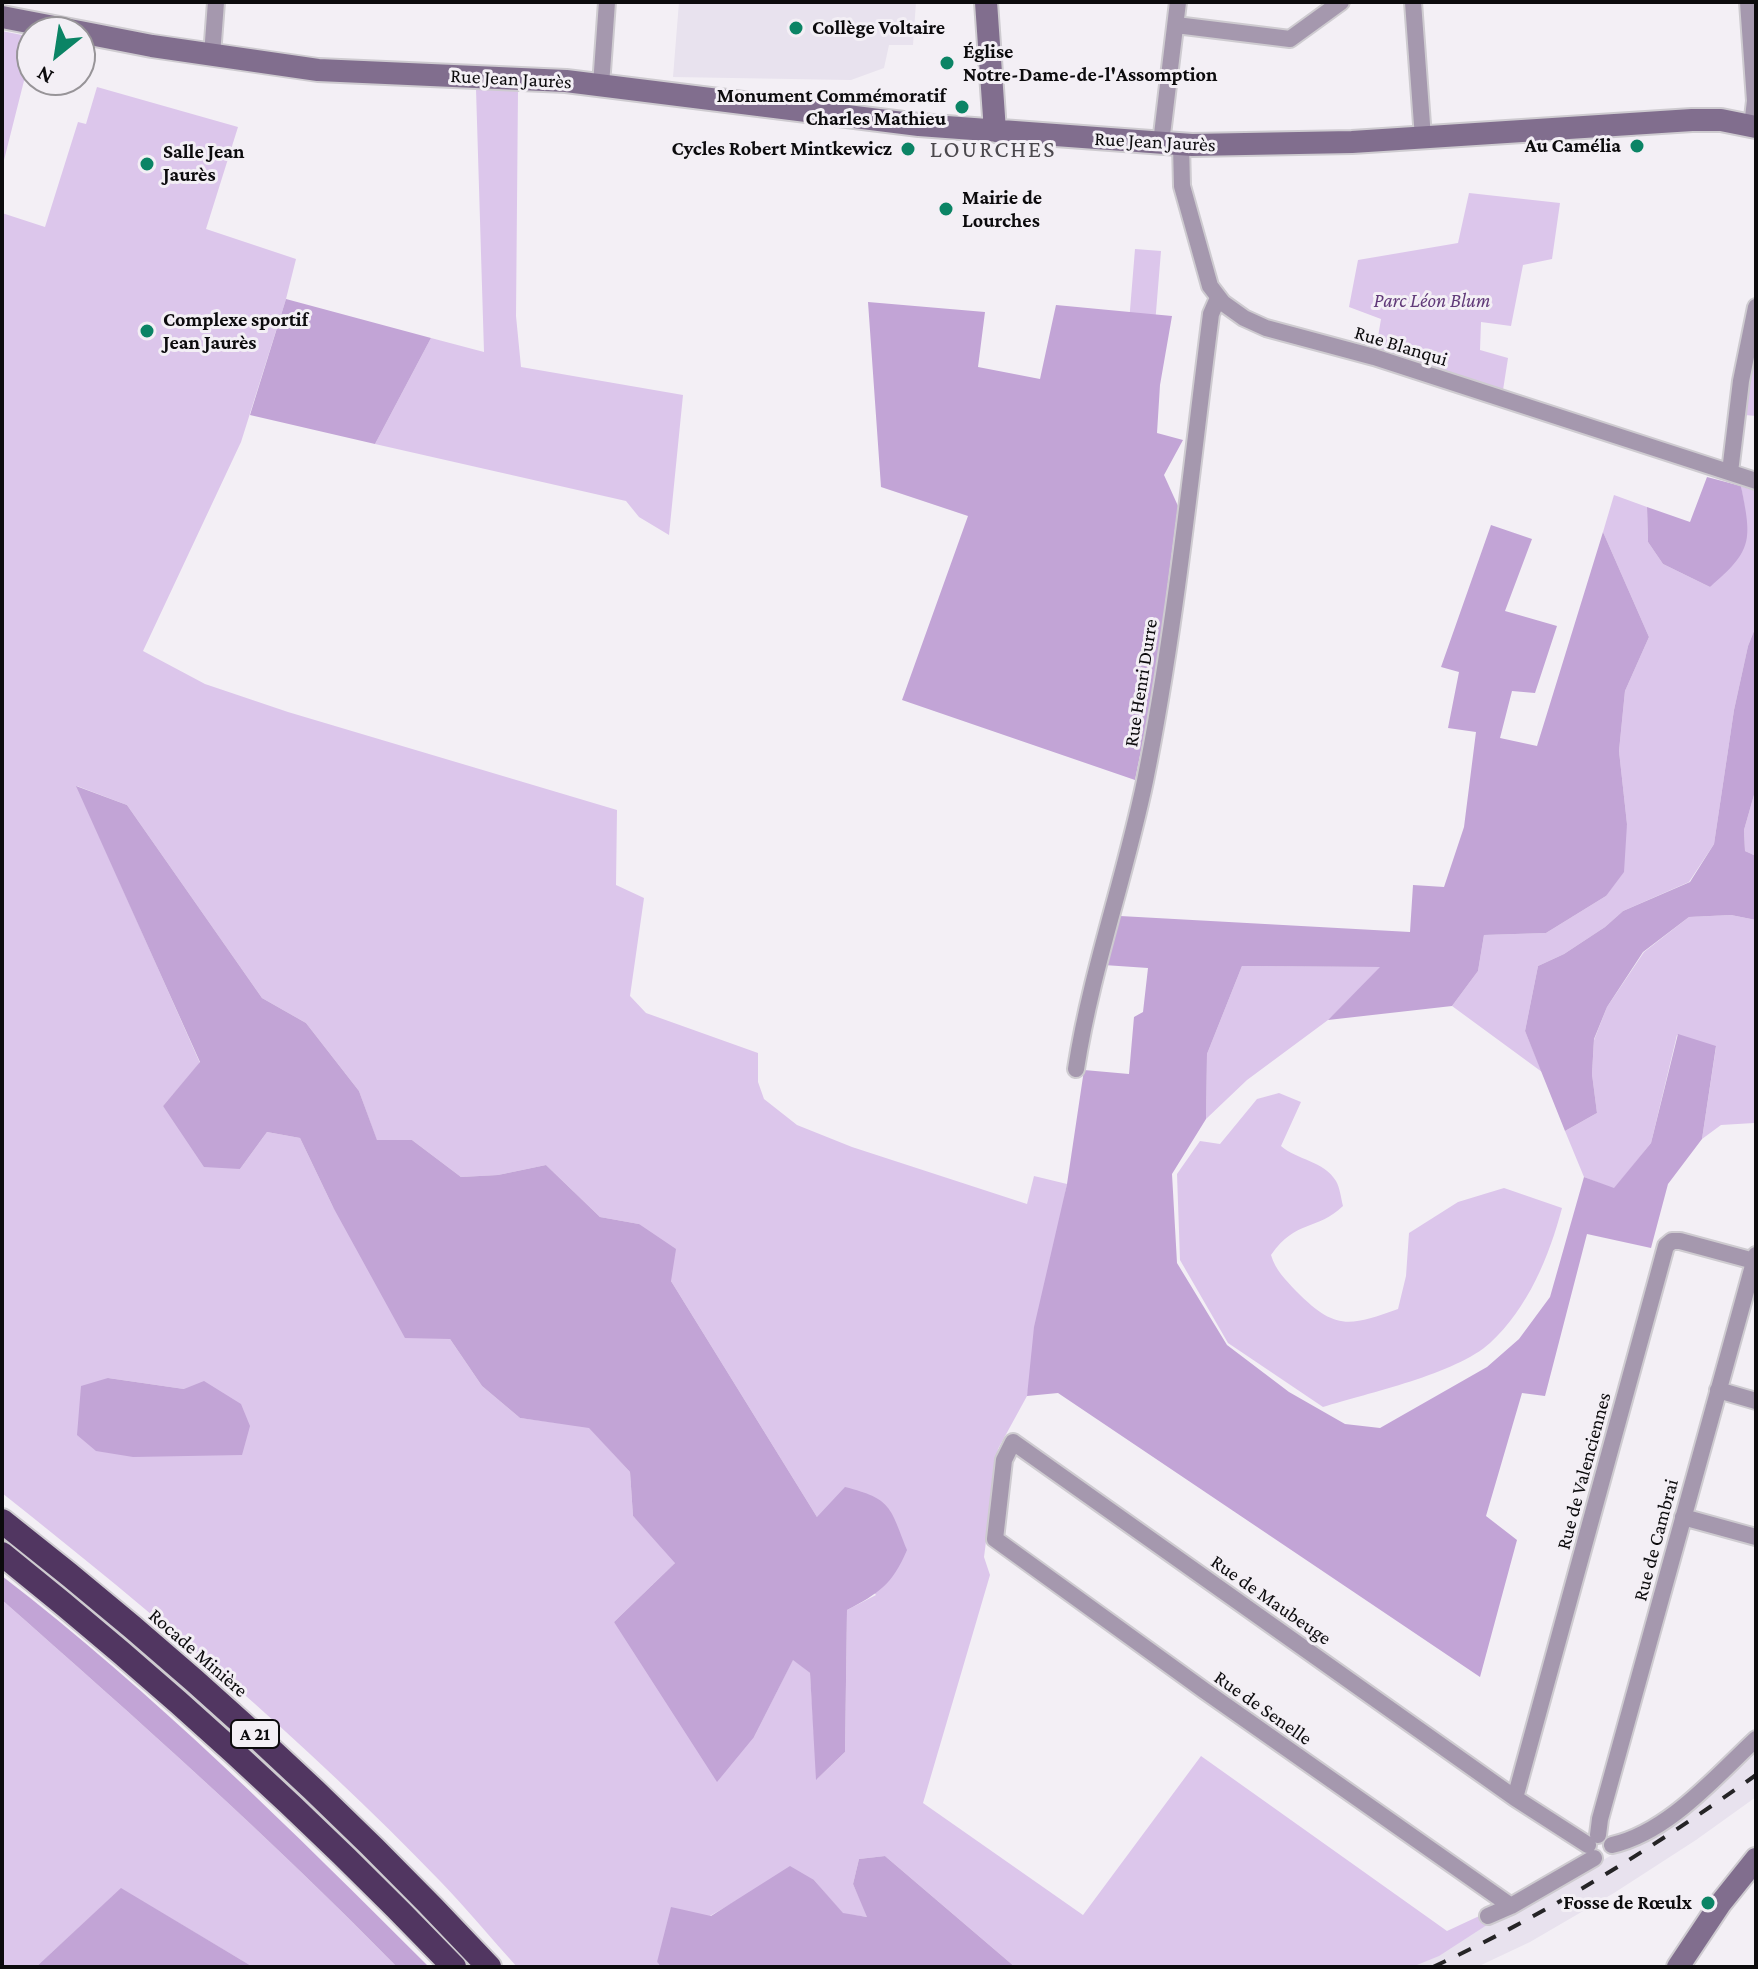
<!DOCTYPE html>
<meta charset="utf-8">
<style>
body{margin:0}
#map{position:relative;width:1758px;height:1969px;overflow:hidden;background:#f3eff5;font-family:"Crimson Pro",serif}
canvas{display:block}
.frame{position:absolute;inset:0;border:4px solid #0c0b0d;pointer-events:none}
.north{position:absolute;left:16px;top:16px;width:80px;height:80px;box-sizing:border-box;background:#f3eff5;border:2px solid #979498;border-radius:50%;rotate:210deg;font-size:22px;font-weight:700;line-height:32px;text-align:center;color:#0c0b0d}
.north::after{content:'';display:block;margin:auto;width:28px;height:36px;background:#0b8465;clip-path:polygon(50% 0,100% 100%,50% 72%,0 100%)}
</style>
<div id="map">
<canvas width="1758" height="1969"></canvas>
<div class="frame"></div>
<div class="north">N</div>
</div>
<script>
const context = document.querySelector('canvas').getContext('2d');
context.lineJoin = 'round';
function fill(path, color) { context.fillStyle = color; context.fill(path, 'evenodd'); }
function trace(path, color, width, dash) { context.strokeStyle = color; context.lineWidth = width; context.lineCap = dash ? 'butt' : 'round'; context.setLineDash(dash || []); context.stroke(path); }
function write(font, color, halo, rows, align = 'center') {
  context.font = font + ' "Crimson Pro",serif'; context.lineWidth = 6; context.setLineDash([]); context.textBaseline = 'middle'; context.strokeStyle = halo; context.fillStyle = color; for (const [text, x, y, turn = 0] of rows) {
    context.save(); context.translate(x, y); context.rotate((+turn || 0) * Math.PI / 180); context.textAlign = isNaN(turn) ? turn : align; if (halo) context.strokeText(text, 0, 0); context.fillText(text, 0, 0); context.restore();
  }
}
fill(new Path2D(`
 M679,2H916L913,45H889L884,68L851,80L673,77Z
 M1756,1745V1797L1696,1840L1614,1893L1530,1942L1477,1967H1388L1523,1905L1628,1846Z`), '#e8e2ee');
fill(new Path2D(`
 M2,31L32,37V49L2,168Z
 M97,87L238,127L206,229L296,259L286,299L241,442L143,651L205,684L288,712L617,810L616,885L644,898L630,996L646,1013L758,1053V1082L764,1099L797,1125L852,1147L1027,1204L1034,1176L1067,1184L1027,1396L998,1449L984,1557L990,1575L923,1803L1083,1915L1201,1756L1447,1931L1490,1911L1493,1921L1439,1956L1412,1967H1015L885,1856L859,1859L853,1884L868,1917L843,1914L814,1880L736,1901L710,1916L657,1962L661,1967L605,1965L602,1967H517C491,1938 466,1908 440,1881C304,1740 155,1614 2,1493V213L45,227L78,122L86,124ZM77,786L127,805L262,998L306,1023L359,1091L377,1141L412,1140L461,1177L498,1175L546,1165L600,1217L639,1224L671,1281L817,1517L876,1595L847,1610L845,1752L817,1779L810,1673L793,1659L754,1737L614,1622L676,1562L633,1516L630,1472L589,1427L520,1418L482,1386L450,1339L333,1207L300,1138L267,1132L240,1169L163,1106L200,1063ZM108,1378L184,1389L242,1454H208Z
 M476,89L518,90L516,316L521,367L683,395L669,535L639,517L626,501L375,444L431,338L484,352Z
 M1469,193L1560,203L1552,259L1523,265L1511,326L1481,322L1480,350L1508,358L1503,390L1376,349L1381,319L1349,307L1358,260L1458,243Z
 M1135,249L1161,251L1152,361L1126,359Z
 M1756,341V416L1745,415Z
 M1741,486L1756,491V626L1748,646L1734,710L1714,844L1689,882L1623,911L1605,927L1564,954L1538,966L1525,1031L1542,1072L1452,1006L1478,971L1484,935L1546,933L1606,896L1627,824L1619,751L1625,691L1649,637L1603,532L1614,495L1647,507L1648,542L1663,564L1710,587L1745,510Z
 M1756,788V856L1745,851L1744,830Z
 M1731,915L1756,920V1115L1754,1123L1721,1125L1702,1139L1716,1047L1677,1035L1651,1143L1614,1189L1584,1177L1565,1131L1597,1113L1592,1074L1594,1040L1607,1007L1644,952L1689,917Z
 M1242,966L1382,967L1328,1020L1247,1080L1206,1119L1207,1054Z
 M1279,1093L1301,1102L1281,1146C1297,1160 1324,1161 1336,1181C1340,1188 1341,1198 1343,1206C1317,1231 1296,1219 1271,1255C1276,1271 1285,1279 1296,1291C1335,1330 1348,1327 1398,1309L1406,1276L1409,1233L1458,1202L1504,1188L1562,1208C1549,1257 1528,1308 1490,1343C1456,1374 1368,1393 1323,1407L1228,1343L1180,1260L1177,1174L1200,1141L1220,1144L1257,1099Z
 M2,1600C137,1719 271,1838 397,1967H253L121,1889L36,1967H2Z`), '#dcc6eb');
fill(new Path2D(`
 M286,299L431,338L375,444L250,415Z
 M868,302L985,312L978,367L1040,379L1056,305L1172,316L1160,385L1157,433L1183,440L1164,475L1178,506L1155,682L1135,780L902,700L968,516L881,487Z
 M1707,477L1741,486C1752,541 1753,550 1710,587L1663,564L1648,542L1647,507L1690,522Z
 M1491,525L1532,539L1505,611L1557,626L1535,693L1512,691L1500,738L1537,746L1603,532L1649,637L1625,691L1619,751L1627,824L1624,872L1606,896L1546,933L1484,935L1478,971L1452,1006L1328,1020L1380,967L1242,966L1207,1054L1206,1119L1172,1174L1177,1263L1227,1345L1289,1392L1345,1424L1380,1428L1487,1367L1519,1339L1550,1297L1584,1177L1614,1188L1651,1143L1678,1034L1716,1046L1702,1139L1668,1184L1651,1248L1587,1234L1545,1396L1522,1393L1486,1516L1517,1540L1480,1677L1058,1393L1027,1396L1034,1327L1067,1184L1084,1070L1129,1074L1134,1017L1143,1012L1148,968L1104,965L1120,916L1410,932L1413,885L1444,887L1464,827L1476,732L1448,728L1459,672L1441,667Z
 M1756,626V788L1744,830L1745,851L1756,856V920L1731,915L1689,917L1643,952L1607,1007L1594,1039L1592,1074L1597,1113L1565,1131L1525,1031L1538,966L1564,954L1605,927L1623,911L1690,882L1714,844L1734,710L1748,646Z
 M76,786L127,805L262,998L306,1023L359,1091L377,1140H412L461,1177L498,1175L546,1165L600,1217L639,1224L676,1249L671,1281L817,1517L845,1487C892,1499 890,1507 907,1550C892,1585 879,1593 847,1610L845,1752L816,1780L810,1673L793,1660L754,1737L717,1782L614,1622L675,1563L633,1516L630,1472L589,1428L520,1418L482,1386L450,1339L405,1338L333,1207L300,1138L267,1132L240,1169L204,1167L163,1106L200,1062Z
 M108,1378L184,1389L204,1381L241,1404L250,1426L242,1455L133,1457L96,1451L77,1435L81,1386Z
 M2,1576C155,1694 293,1831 429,1967H397C271,1838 137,1719 2,1600Z
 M885,1856L1015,1967H661L657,1962L671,1907L711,1916L790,1866L814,1880L843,1913L867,1917L853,1884L859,1859Z
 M121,1888L253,1967H36Z`), '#c2a4d6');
const street = new Path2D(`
 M1413,2L1423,138
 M1748,2L1755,101L1752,126
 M1176,25L1290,39L1341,2
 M212,55L216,2
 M601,85L607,2
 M1161,143L1178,2
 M1181,144L1182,186L1210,286L1223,303L1244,318L1266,328L1374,357L1756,481
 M1730,472L1741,381L1756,307
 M1076,1069C1091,971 1125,878 1145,781C1176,627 1191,470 1211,314L1218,298
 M1718,1390L1756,1401
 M1683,1517L1756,1537
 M1515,1798L1666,1246L1672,1241H1680L1754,1261
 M1598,1835L1600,1819L1756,1255
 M1612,1845C1669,1832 1715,1777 1756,1739
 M1511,1906L1205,1691L995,1539L1004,1460L1013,1442L1515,1798L1588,1845
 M1488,1916L1511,1906L1594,1858`);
const secondary = new Path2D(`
 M986,2L995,131
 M2,17L80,32
 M80,32L152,46L318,70L566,81L919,125L1192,145L1352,142L1692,120H1721L1756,127
 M1678,1967L1720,1904L1756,1859`);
const highway = new Path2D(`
 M2,1521C176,1657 339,1806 489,1967
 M2,1554C162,1682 312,1819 454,1967`);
trace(street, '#cecbd0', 20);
trace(secondary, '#cecbd0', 26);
trace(highway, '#cecbd0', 28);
trace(street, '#a598ae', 16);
trace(secondary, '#816e8e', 22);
trace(highway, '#513661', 24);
trace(new Path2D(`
 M1433,1967C1547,1914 1653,1848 1756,1775`), '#252426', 4, [14, 14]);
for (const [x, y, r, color] of [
 [796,28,8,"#0b8465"],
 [947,63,8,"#0b8465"],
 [962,107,8,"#0b8465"],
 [1637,146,8,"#0b8465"],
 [908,149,8,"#0b8465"],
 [147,164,8,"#0b8465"],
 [946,209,8,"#0b8465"],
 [147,331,8,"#0b8465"],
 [1708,1903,8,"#0b8465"]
]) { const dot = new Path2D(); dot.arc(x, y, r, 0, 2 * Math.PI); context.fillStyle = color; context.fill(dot); trace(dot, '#f3eff5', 3); }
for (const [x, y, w] of [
 [255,1734,48]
]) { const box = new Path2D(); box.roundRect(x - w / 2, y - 14, w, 28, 6); context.fillStyle = '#f3eff5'; context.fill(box); trace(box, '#0c0b0d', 2); }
write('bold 18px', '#0c0b0d', null, [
 ["A 21",255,1734]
]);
write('bold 20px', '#0c0b0d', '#f3eff5', [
 ["Collège Voltaire",812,28],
 ["Église",963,52],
 ["Notre-Dame-de-l'Assomption",963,75],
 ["Monument Commémoratif",946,96,"right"],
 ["Charles Mathieu",946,119,"right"],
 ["Au Camélia",1621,146,"right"],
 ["Cycles Robert Mintkewicz",892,149,"right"],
 ["Salle Jean",163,152],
 ["Jaurès",163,175],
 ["Mairie de",962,198],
 ["Lourches",962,221],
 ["Complexe sportif",163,320],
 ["Jean Jaurès",163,343],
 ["Fosse de Rœulx",1692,1903,"right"]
], 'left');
write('20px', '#0c0b0d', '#f3eff5', [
 ["Rue Jean Jaurès",511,79,3],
 ["Rue Jean Jaurès",1155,142,3],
 ["Rue Blanqui",1401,346,17],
 ["Rue Henri Durre",1141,683,-81],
 ["Rue de Valenciennes",1584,1471,-75],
 ["Rue de Cambrai",1656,1540,-75],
 ["Rue de Maubeuge",1271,1600,35],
 ["Rocade Minière",198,1653,41],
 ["Rue de Senelle",1263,1708,35]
]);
write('italic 20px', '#613a79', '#f3eff5', [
 ["Parc Léon Blum",1432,301]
]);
context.letterSpacing = '2px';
write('24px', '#4b484d', '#f3eff5', [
 ["LOURCHES",993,150]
]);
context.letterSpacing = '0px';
</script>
